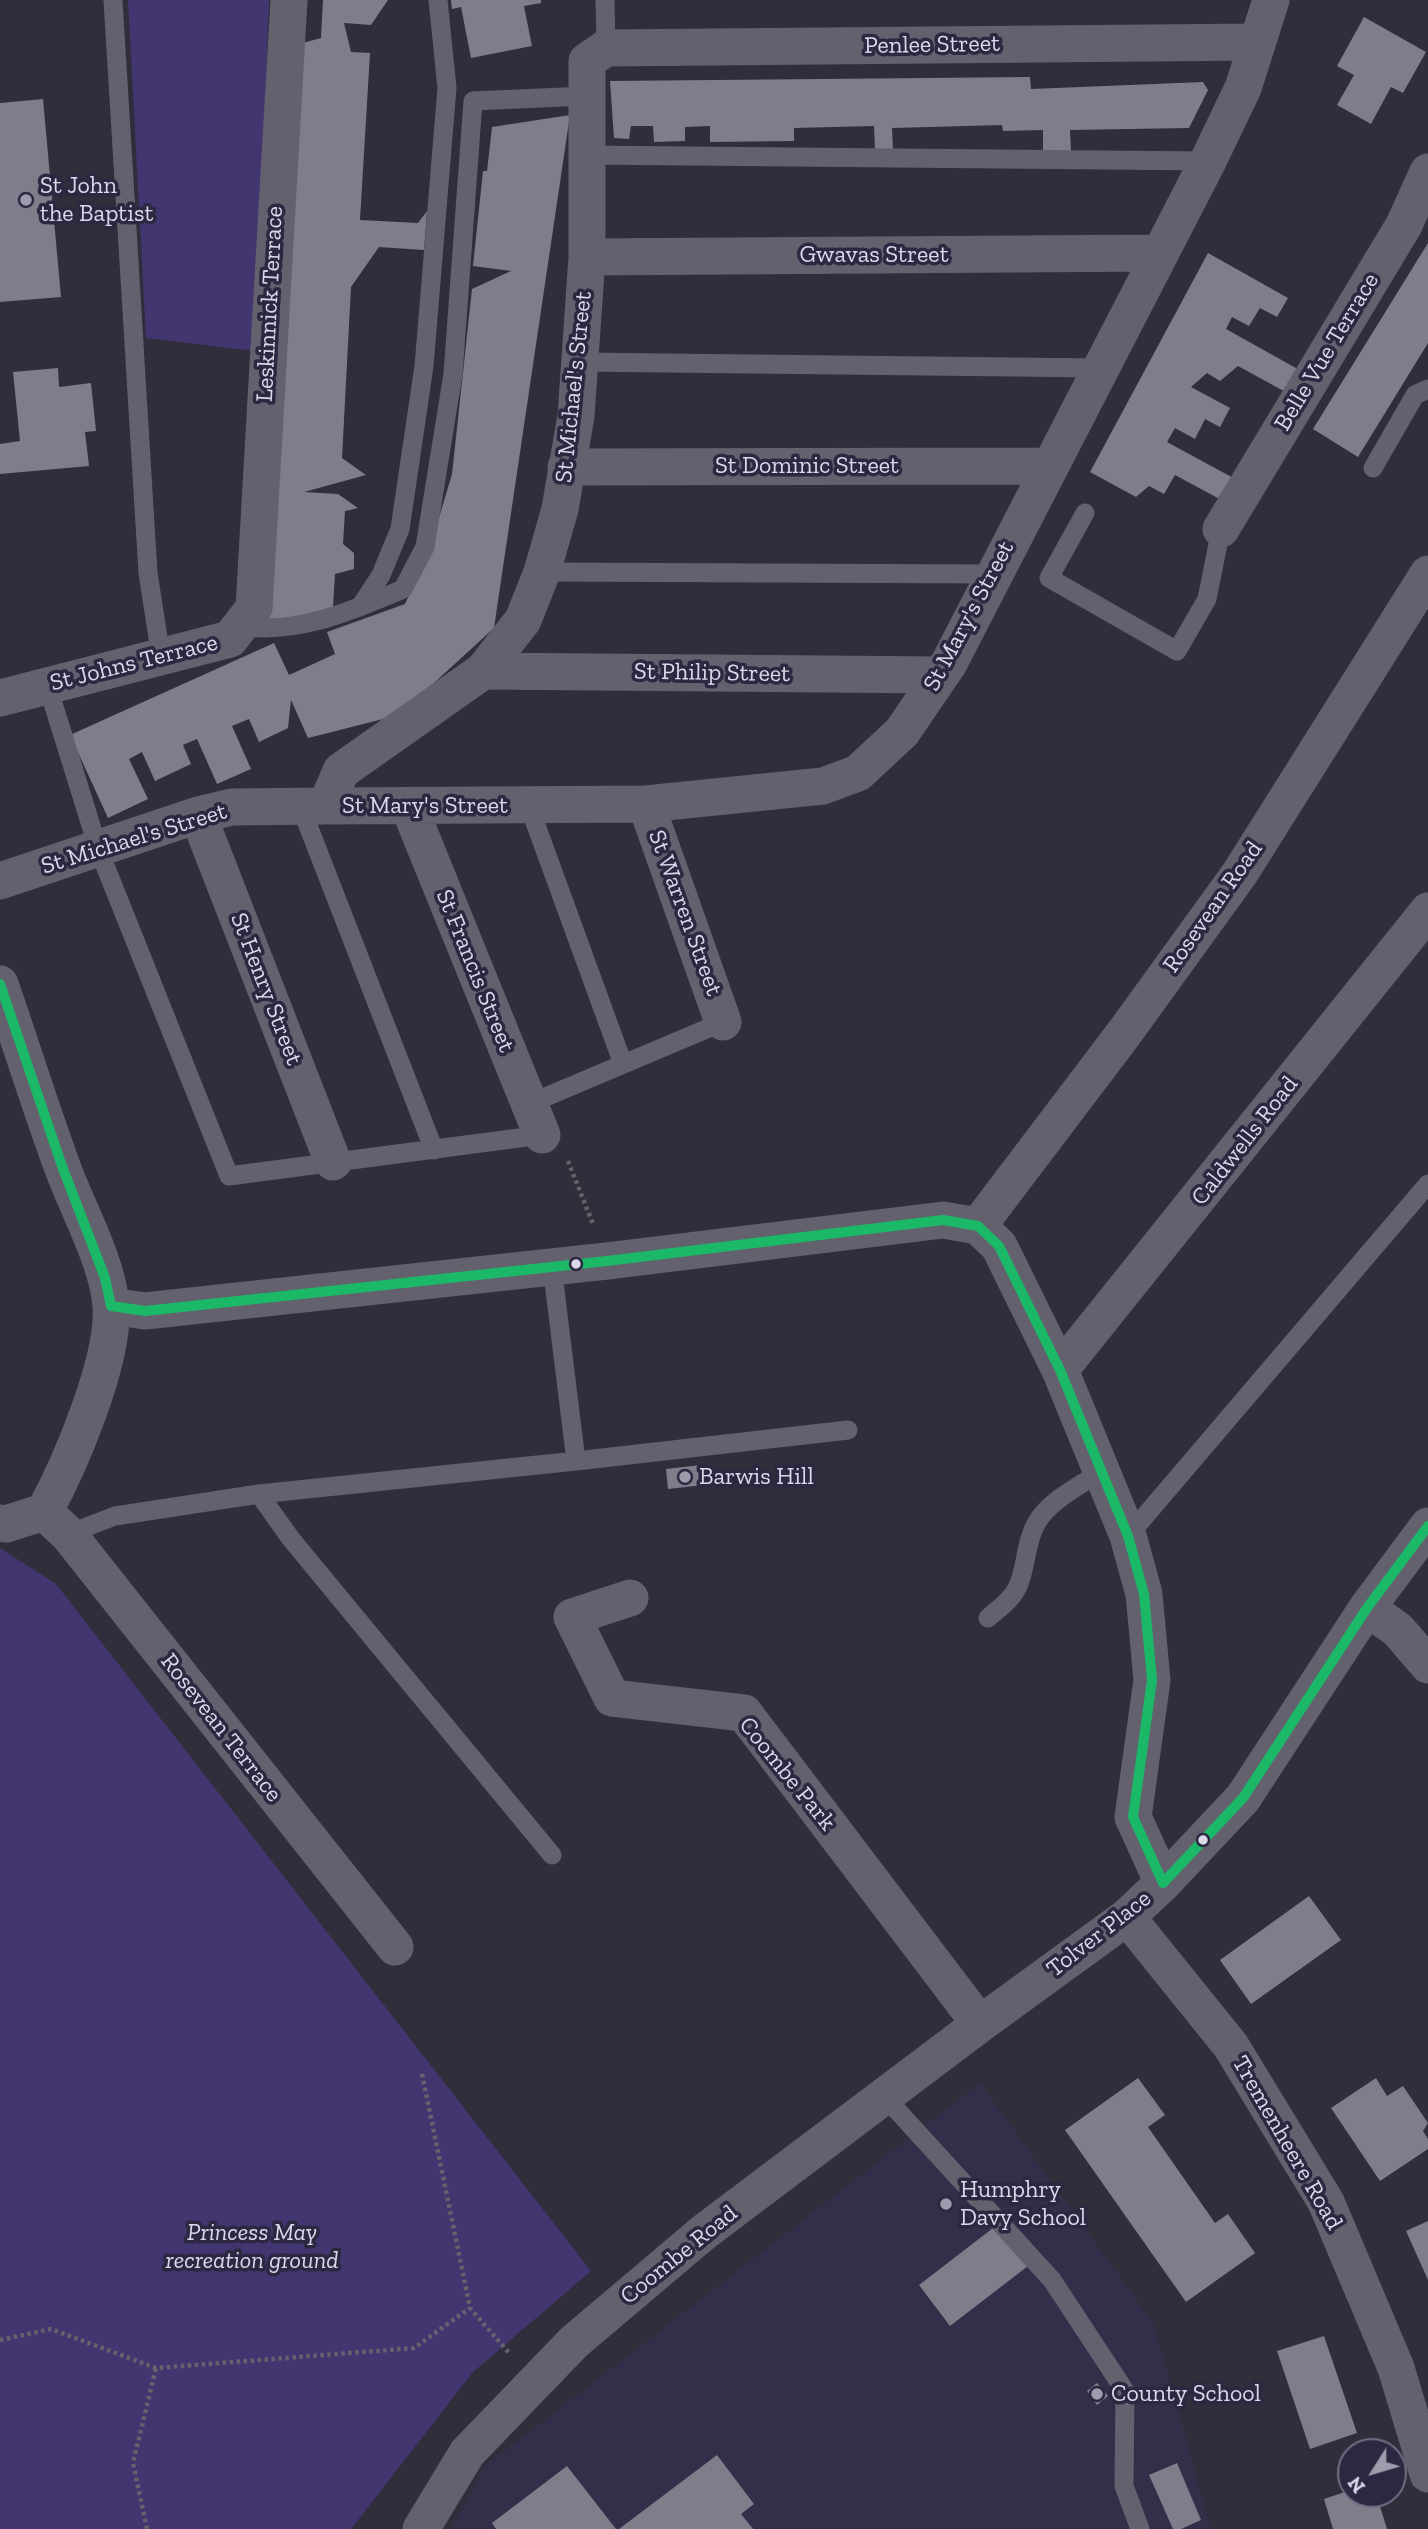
<!DOCTYPE html>
<style>
body{margin:0}
#map{position:relative;width:1428px;height:2529px;overflow:hidden;background:#302e3b;font-family:"Zilla Slab",serif}
canvas{display:block}
.north{position:absolute;left:1337px;top:2438px;width:70px;height:70px;box-sizing:border-box;background:#2c2841;border:2px solid #726e84;border-radius:50%;rotate:233deg;font-size:19px;font-weight:700;line-height:28px;text-align:center;color:#dad8e9}
.north::after{content:'';display:block;margin:auto;width:24px;height:32px;background:#9e9cac;clip-path:polygon(50% 0,100% 100%,50% 72%,0 100%)}
</style>
<div id="map">
<canvas width="1428" height="2529"></canvas>
<div class="north">N</div>
</div>
<script>
const context = document.querySelector('canvas').getContext('2d');
context.lineJoin = 'round';
function fill(path, color) { context.fillStyle = color; context.fill(path, 'evenodd'); }
function trace(path, color, width, dash) { context.strokeStyle = color; context.lineWidth = width; context.lineCap = dash ? 'butt' : 'round'; context.setLineDash(dash || []); context.stroke(path); }
function write(font, color, halo, rows, align = 'center') {
  context.font = font + ' "Zilla Slab",serif'; context.lineWidth = 7; context.setLineDash([]); context.textBaseline = 'middle'; context.strokeStyle = halo; context.fillStyle = color; for (const [text, x, y, turn = 0] of rows) {
    context.save(); context.translate(x, y); context.rotate((+turn || 0) * Math.PI / 180); context.textAlign = isNaN(turn) ? turn : align; if (halo) context.strokeText(text, 0, 0); context.fillText(text, 0, 0); context.restore();
  }
}
fill(new Path2D(`
 M980,2083L1154,2324L1211,2529H451L487,2465Z`), '#332f4b');
fill(new Path2D(`
 M128,0H269L255,351L146,338Z
 M0,1548L56,1584L591,2271L473,2372L351,2529H0Z`), '#433670');
fill(new Path2D(`
 M323,0H388L371,25L344,23L351,52L370,53L360,220L418,223L427,211L424,250L379,247L351,287L342,458L366,475L304,492L338,494L358,508L345,511L343,544L354,553V569L335,574L333,607L267,625L299,44L321,38Z
 M451,0H541V3L524,6L532,46L471,58L461,7L452,9Z
 M1364,17L1426,52L1403,93L1391,87L1371,124L1337,105L1354,75L1337,66Z
 M1030,77L1031,89L1203,82L1208,90L1189,128L1070,130L1071,152L1043,153V130L1003,131L1002,125L892,128L893,151H875L874,126L794,128V141L710,142V126L685,127V141L654,142L653,126H631L629,139L614,138L610,81Z
 M43,99L61,297L0,302V103Z
 M570,115L494,628L399,715L308,738L291,700L288,728L259,742L249,719L232,726L251,769L217,784L197,739L183,745L191,764L155,781L142,752L129,759L148,799L108,818L70,735L274,643L289,675L335,654L327,632L405,604L429,551L452,474L472,289L511,271L473,266L483,171H487L492,127Z
 M1428,243V343L1358,457L1313,429Z
 M1208,253L1288,298L1277,317L1260,308L1249,326L1232,317L1226,329L1303,372L1291,395L1238,366L1220,381L1207,373L1191,387L1230,408L1220,427L1205,419L1195,439L1175,428L1167,442L1237,480L1225,502L1175,475L1164,494L1149,486L1136,497L1090,472Z
 M58,368L59,387L91,383L96,431L85,432L89,466L0,474V444L20,441L13,372Z
 M701,1465L703,1485L668,1489L666,1469Z
 M1309,1896L1341,1940L1251,2004L1220,1960Z
 M1138,2078L1165,2115L1148,2127L1215,2223L1228,2214L1255,2253L1186,2302L1065,2130Z
 M1376,2078L1387,2096L1403,2086L1428,2123L1423,2131L1428,2139V2149L1380,2181L1331,2108Z
 M1428,2221V2280L1406,2231Z
 M997,2225L1028,2266L950,2326L919,2285Z
 M1324,2336L1357,2433L1310,2449L1277,2351Z
 M1097,2383L1108,2396L1097,2405L1087,2391Z
 M717,2455L754,2504L741,2514L753,2529H619Z
 M1177,2463L1201,2520L1181,2529H1173L1149,2475Z
 M567,2466L616,2529H496L492,2523Z
 M1351,2490V2494H1376L1387,2529H1333L1324,2499Z`), '#7f7d8a');
trace(new Path2D(`
 M568,1161L593,1224
 M422,2074L470,2308L509,2353
 M0,2340L51,2329L156,2368L414,2348L470,2308
 M147,2529L133,2463L156,2368`), '#64626d', 4.5, [3.5, 3.5]);
trace(new Path2D(`
 M113,0L148,573L161,657
 M605,0L606,48
 M585,155L1208,161
 M579,362L1100,368
 M1373,468L1415,395L1428,389
 M1085,513L1049,578L1177,651L1207,599L1221,529
 M542,572L994,574
 M360,607L381,575L400,529L424,366L447,88L438,0
 M240,626C297,635 351,611 403,589L425,547L453,374L473,101L586,96
 M47,684L98,848L229,1176L542,1135
 M300,805L434,1150
 M529,806L623,1064
 M529,1104L723,1022
 M576,1461L848,1430
 M259,1494L291,1539L552,1855
 M68,1534L115,1516L259,1494L576,1461L552,1266
 M1128,1536L1428,1184
 M988,1618C999,1608 1012,1600 1018,1586C1027,1566 1025,1542 1037,1522C1050,1500 1081,1485 1102,1471
 M884,2096L1052,2280L1125,2391L1124,2486L1140,2529`), '#63616e', 19);
trace(new Path2D(`
 M587,257L1160,253
 M566,467L1049,466
 M1221,529L1404,225L1428,172
 M483,671L940,675
 M0,698L230,639L254,608L289,0
 M646,804L723,1022
 M326,806L646,804L823,786L858,773L902,732L949,663L1208,161L1243,88L1271,0
 M409,807L542,1135
 M198,815L333,1162
 M0,881L198,815L232,807L326,806L341,771L483,671L523,620L542,572L560,509L576,416L587,257V61L606,48L1257,42
 M0,984C21,1045 40,1106 62,1166C77,1208 108,1262 111,1306C115,1359 70,1465 44,1512L6,1524L0,1523
 M978,1226L1125,1032L1240,873L1428,574
 M978,1226L999,1246L1060,1370L1128,1536L1144,1594L1152,1680L1133,1817L1163,1883
 M111,1306L145,1311L607,1261L943,1220L978,1226
 M1060,1370L1428,911
 M44,1512L68,1534L395,1947
 M630,1598L572,1617L612,1698L744,1713L980,2024
 M1367,1608L1398,1630L1428,1665
 M1127,1917L1231,2046L1326,2202L1396,2368L1428,2474
 M421,2529L467,2453L574,2342L704,2232L980,2024L1127,1917L1163,1883L1243,1798L1367,1608L1428,1526`), '#63616e', 37);
trace(new Path2D(`
 M0,984L62,1166L105,1278L111,1306
 M978,1226L999,1246L1060,1370L1128,1536L1144,1594L1152,1680L1133,1817L1163,1883
 M111,1306L145,1311L607,1261L943,1220L978,1226
 M1163,1883L1243,1798L1367,1608L1428,1526`), '#1ab867', 10);
for (const [x, y, r, color] of [
 [26,200,7,"#9e9cac"],
 [576,1264,6,"#dad8e9"],
 [685,1477,7,"#9e9cac"],
 [1203,1840,6,"#dad8e9"],
 [946,2204,7,"#9e9cac"],
 [1097,2394,7,"#9e9cac"]
]) { const dot = new Path2D(); dot.arc(x, y, r, 0, 2 * Math.PI); context.fillStyle = color; context.fill(dot); trace(dot, '#2c2841', 2.5); }
write('24px', '#dad8e9', '#2c2841', [
 ["Penlee Street",932,45,-1],
 ["Gwavas Street",874,255],
 ["Leskinnick Terrace",270,304,-87],
 ["Belle Vue Terrace",1327,352,-59],
 ["St Michael's Street",574,387,-84],
 ["St Dominic Street",807,466],
 ["St Mary's Street",969,616,-62],
 ["St Johns Terrace",134,663,-14],
 ["St Philip Street",712,673,1],
 ["St Mary's Street",425,806],
 ["St Michael's Street",134,839,-17],
 ["Rosevean Road",1213,907,-55],
 ["St Warren Street",685,913,70],
 ["St Francis Street",475,971,68],
 ["St Henry Street",266,989,69],
 ["Caldwells Road",1245,1141,-52],
 ["Rosevean Terrace",221,1728,52],
 ["Coombe Park",787,1774,51],
 ["Tolver Place",1099,1934,-38],
 ["Tremenheere Road",1287,2143,60],
 ["Coombe Road",679,2255,-39]
]);
write('24px', '#dad8e9', '#2c2841', [
 ["St John",40,186],
 ["the Baptist",40,214],
 ["Barwis Hill",699,1477],
 ["Humphry",960,2190],
 ["Davy School",960,2218],
 ["County School",1111,2394]
], 'left');
write('italic 24px', '#dbd8ee', '#2c2841', [
 ["Princess May",252,2233],
 ["recreation ground",252,2261]
]);
</script>
